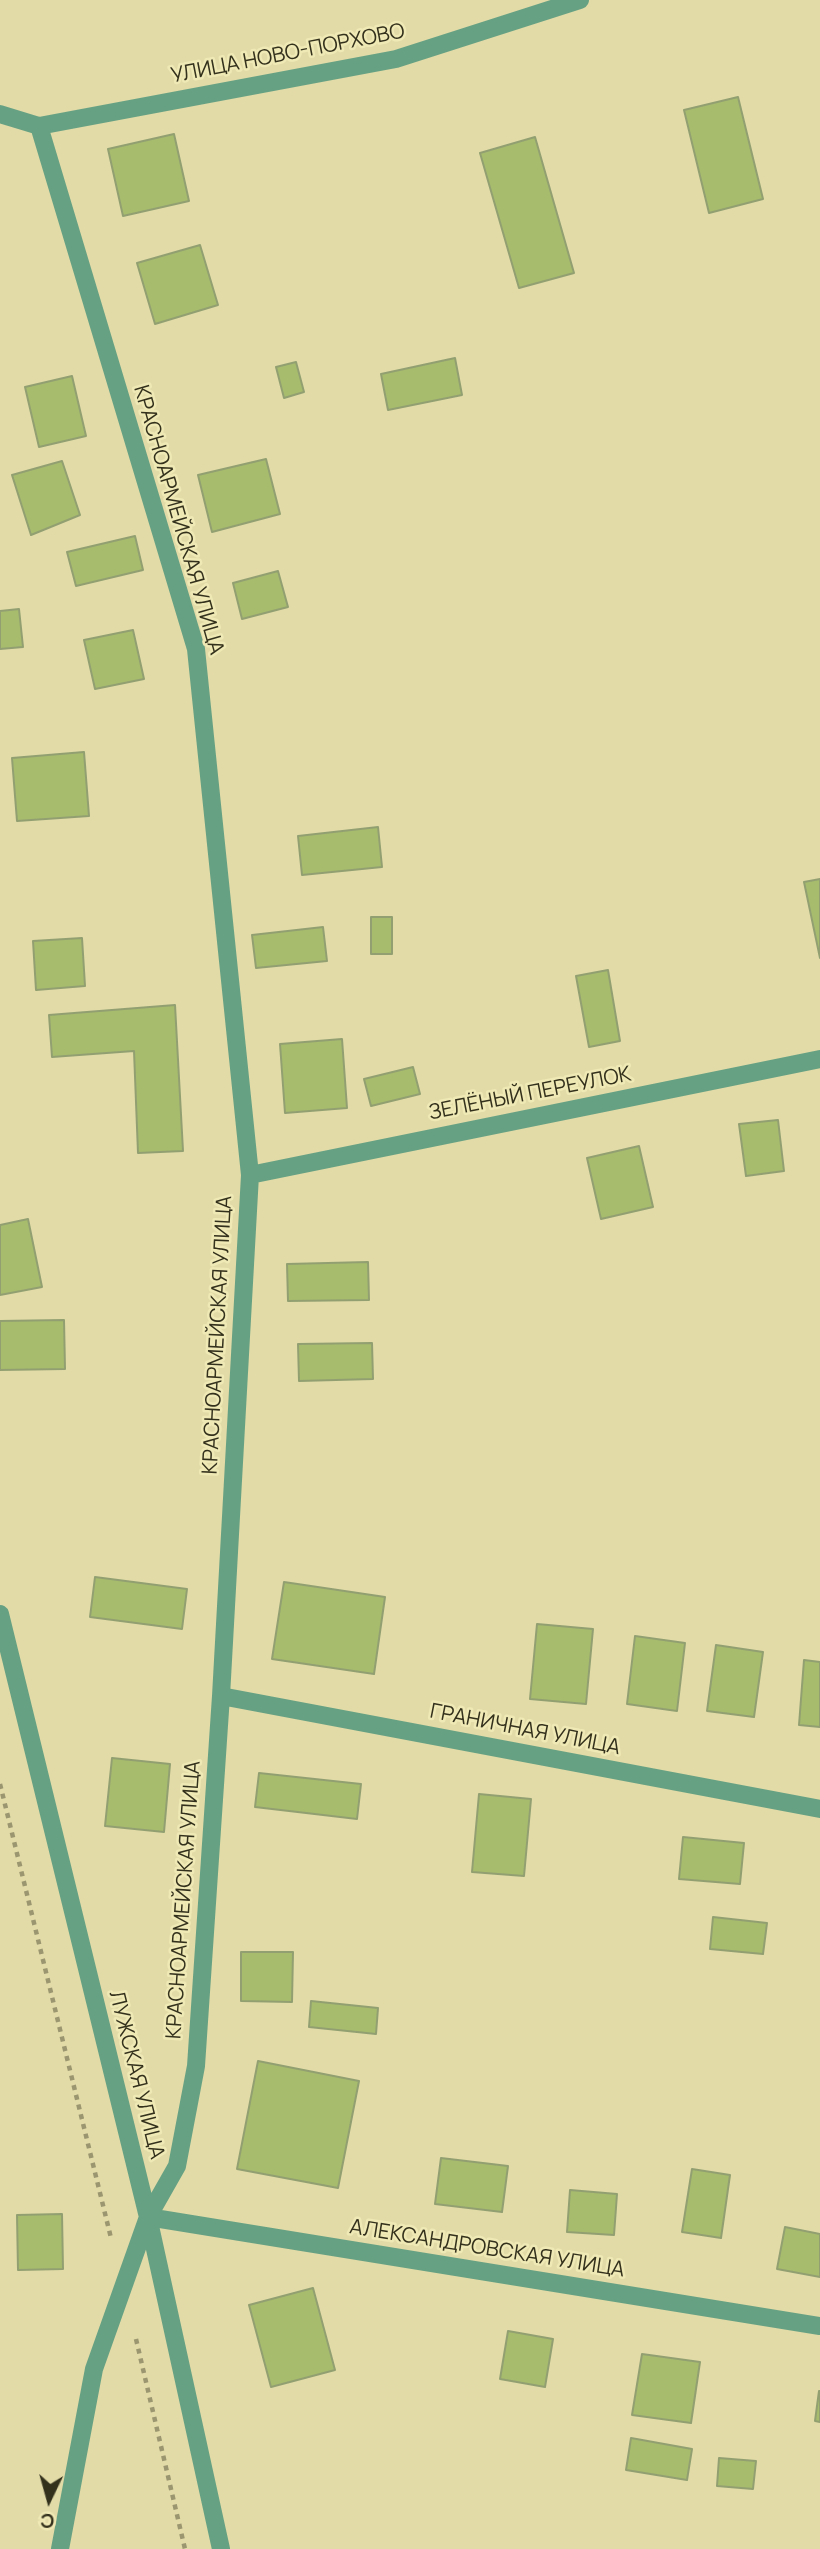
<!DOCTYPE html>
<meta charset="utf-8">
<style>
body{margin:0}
#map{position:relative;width:820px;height:2549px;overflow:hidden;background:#e2dba8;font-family:Manrope,sans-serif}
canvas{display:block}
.north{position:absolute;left:14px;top:2465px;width:70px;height:70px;-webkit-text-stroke:5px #efe9b5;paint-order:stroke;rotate:185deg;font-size:19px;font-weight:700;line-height:28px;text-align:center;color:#33301c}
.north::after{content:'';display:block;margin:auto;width:24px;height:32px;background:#33301c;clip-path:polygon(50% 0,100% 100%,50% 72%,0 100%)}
</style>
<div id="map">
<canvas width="820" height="2549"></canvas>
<div class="north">С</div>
</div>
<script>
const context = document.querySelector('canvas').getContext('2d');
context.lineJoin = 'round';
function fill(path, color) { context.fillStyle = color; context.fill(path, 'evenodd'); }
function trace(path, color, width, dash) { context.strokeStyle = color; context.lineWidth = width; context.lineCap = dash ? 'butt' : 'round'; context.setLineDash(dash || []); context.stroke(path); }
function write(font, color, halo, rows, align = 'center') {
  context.font = font + ' Manrope,sans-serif'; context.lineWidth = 5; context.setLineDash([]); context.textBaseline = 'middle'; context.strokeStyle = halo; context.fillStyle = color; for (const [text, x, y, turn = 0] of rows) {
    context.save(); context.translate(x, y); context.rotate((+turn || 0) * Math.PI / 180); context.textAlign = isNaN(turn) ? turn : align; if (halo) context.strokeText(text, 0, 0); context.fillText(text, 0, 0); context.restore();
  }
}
const building = new Path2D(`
 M738,97L763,199L709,213L684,110Z
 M174,134L189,201L123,216L108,149Z
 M535,137L574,273L519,288L480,153Z
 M200,245L218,305L155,324L137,263Z
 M455,358L462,395L388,410L381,374Z
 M296,362L304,392L284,398L276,367Z
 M72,376L86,436L39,447L25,387Z
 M266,459L280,514L212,532L198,475Z
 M62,461L80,515L31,535L12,475Z
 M135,536L143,570L76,586L67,552Z
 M278,571L288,607L242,619L233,583Z
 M19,609L23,647L0,649V611Z
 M133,630L144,679L95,689L84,640Z
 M84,752L89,816L17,821L12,758Z
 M378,827L382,867L302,875L298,836Z
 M820,879V958L804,882Z
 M371,917H392V954H371Z
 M323,927L327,961L256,968L252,935Z
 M82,938L85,986L36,990L33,941Z
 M608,970L620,1041L589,1047L576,976Z
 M175,1005L183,1151L138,1153L134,1051L52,1057L49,1015Z
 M342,1039L347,1108L285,1113L280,1044Z
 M413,1067L420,1094L371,1106L364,1079Z
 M778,1120L784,1171L746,1176L739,1124Z
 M639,1146L653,1207L601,1219L587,1158Z
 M28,1219L42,1287L0,1295V1225Z
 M368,1262L369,1300L288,1301L287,1264Z
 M64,1320L65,1369L0,1370V1321Z
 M372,1343L373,1379L299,1381L298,1344Z
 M95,1577L187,1589L182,1629L90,1617Z
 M284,1582L385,1597L374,1674L272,1659Z
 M537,1624L593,1629L586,1704L530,1699Z
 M635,1636L685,1643L677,1711L627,1704Z
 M716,1645L763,1652L754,1717L707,1711Z
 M804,1660L820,1662V1727L799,1725Z
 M112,1758L170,1764L164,1832L105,1826Z
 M259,1773L361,1784L357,1819L255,1807Z
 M479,1794L531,1799L524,1876L472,1872Z
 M683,1837L744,1843L740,1884L679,1879Z
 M713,1917L767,1923L763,1954L710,1949Z
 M241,1952H293L292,2002L241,2001Z
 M311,2001L378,2008L376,2034L309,2027Z
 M258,2061L359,2081L338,2188L237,2169Z
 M441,2158L508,2166L502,2212L435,2204Z
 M692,2169L730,2175L721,2238L682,2232Z
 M570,2190L617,2194L614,2235L567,2232Z
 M62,2214L63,2269L18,2270L17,2215Z
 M785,2227L820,2234V2277L777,2269Z
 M313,2288L335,2370L271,2387L249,2305Z
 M508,2331L553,2339L545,2387L500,2379Z
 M642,2354L700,2362L691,2423L632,2415Z
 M819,2391H820V2422L815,2421Z
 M631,2438L692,2449L687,2480L626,2470Z
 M719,2458L756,2461L753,2489L717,2486Z`);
fill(building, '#a7bc6d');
trace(building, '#92a071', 2);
trace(new Path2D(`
 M0,1784L111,2238
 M136,2339L185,2549`), '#9b966f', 4.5, [5, 5]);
trace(new Path2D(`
 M0,114L39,126L396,59L580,0
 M39,126L196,649L250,1175L221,1696L196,2066L177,2166L148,2217L94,2369L60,2549
 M250,1175L820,1059
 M0,1614L148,2217L221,2549
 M221,1696L820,1809
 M148,2217L820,2326`), '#67a183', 18);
write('21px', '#33301c', '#efe9b5', [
 ["УЛИЦА НОВО-ПОРХОВО",288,54,-11],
 ["КРАСНОАРМЕЙСКАЯ УЛИЦА",178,520,74],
 ["ЗЕЛЁНЫЙ ПЕРЕУЛОК",530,1094,-11],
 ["КРАСНОАРМЕЙСКАЯ УЛИЦА",218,1335,-87],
 ["ГРАНИЧНАЯ УЛИЦА",525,1730,11],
 ["КРАСНОАРМЕЙСКАЯ УЛИЦА",184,1900,-86],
 ["ЛУЖСКАЯ УЛИЦА",136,2075,76],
 ["АЛЕКСАНДРОВСКАЯ УЛИЦА",487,2249,9]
]);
</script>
